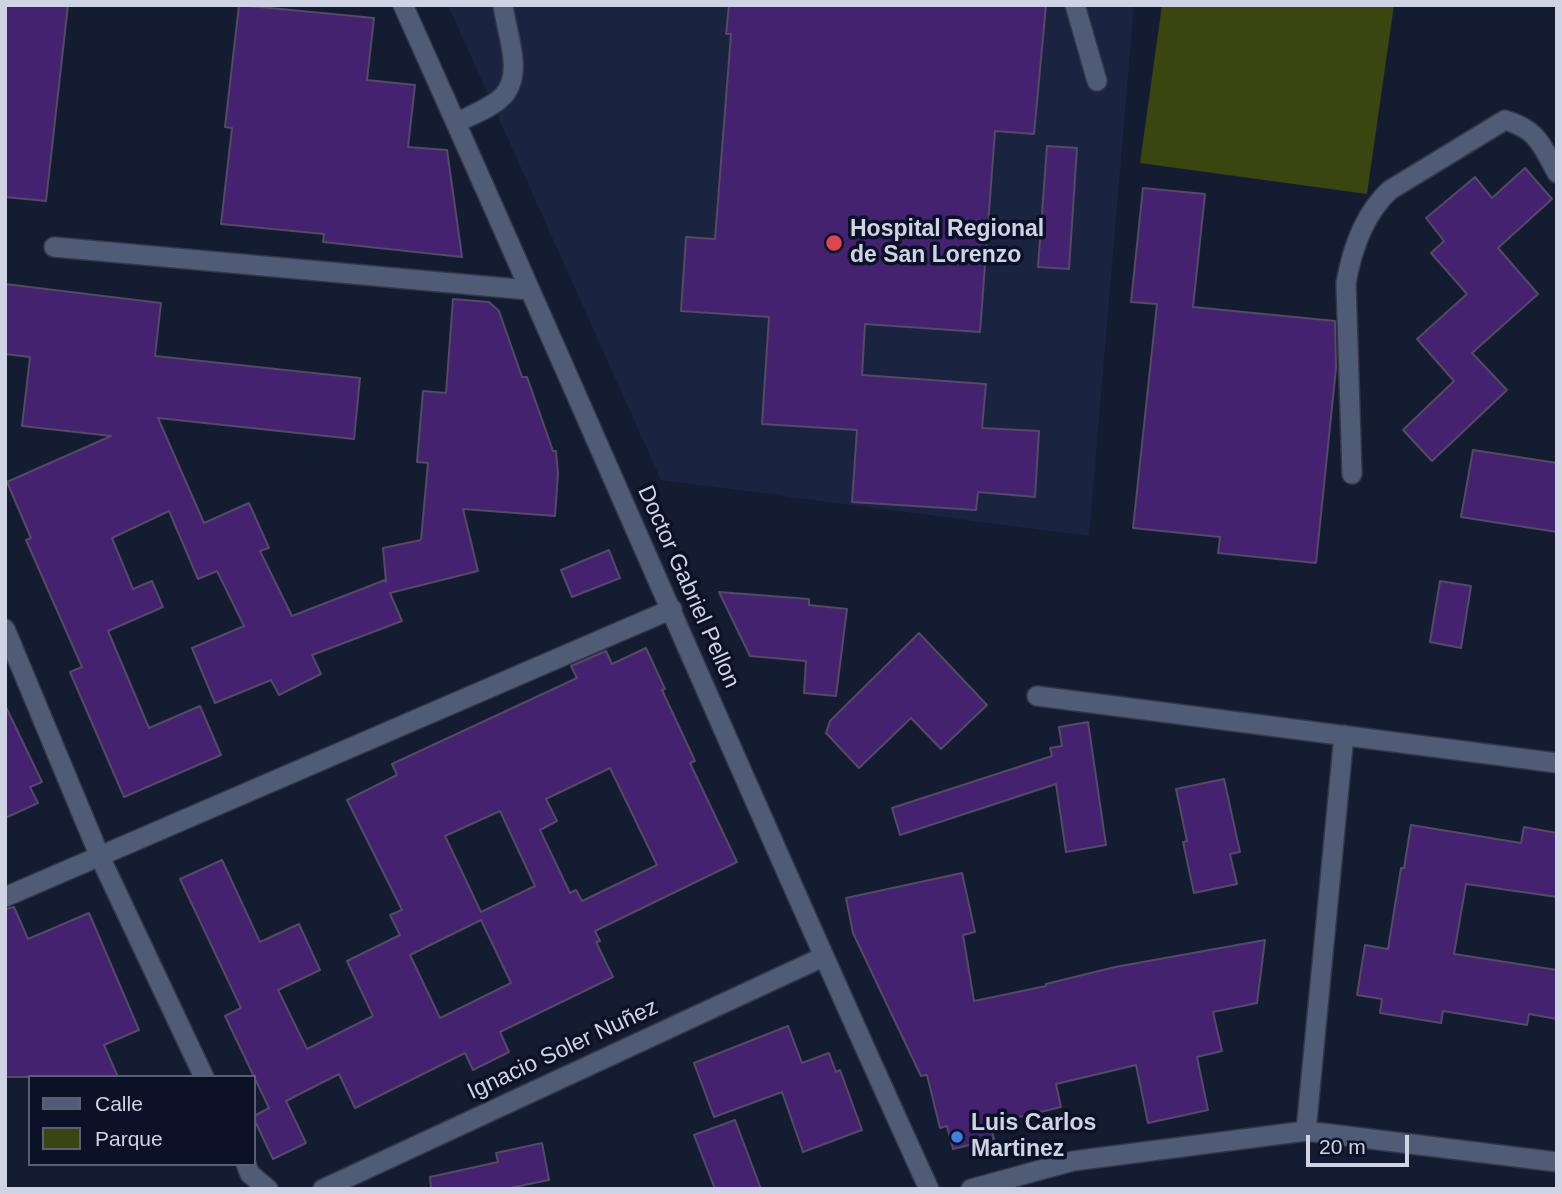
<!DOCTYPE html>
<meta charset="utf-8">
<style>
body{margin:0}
#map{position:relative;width:1562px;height:1194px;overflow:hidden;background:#141c32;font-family:Helvetica,sans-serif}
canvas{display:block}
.frame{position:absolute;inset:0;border:7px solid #ced4e4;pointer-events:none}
.legend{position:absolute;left:28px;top:1075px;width:228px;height:91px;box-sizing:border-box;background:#0b1228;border:2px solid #596073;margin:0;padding:9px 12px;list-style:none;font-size:21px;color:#ced4e4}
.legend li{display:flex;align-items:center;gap:14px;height:35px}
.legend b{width:35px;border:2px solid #596073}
.scale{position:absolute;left:1306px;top:1135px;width:103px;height:32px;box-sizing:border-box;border:4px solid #ced4e4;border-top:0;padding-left:9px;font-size:21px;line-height:24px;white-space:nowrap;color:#ced4e4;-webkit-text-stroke:5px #0b1228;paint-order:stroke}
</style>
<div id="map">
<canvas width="1562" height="1194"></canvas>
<div class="frame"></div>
<ul class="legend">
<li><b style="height:9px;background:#505b75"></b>Calle</li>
<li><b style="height:19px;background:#3b450f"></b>Parque</li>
</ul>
<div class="scale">20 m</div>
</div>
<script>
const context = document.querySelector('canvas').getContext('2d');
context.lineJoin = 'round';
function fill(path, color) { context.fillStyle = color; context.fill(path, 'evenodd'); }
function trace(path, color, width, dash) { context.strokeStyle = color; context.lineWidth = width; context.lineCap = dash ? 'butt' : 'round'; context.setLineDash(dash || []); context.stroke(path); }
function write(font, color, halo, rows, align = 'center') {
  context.font = font + ' Helvetica,sans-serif'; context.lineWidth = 7; context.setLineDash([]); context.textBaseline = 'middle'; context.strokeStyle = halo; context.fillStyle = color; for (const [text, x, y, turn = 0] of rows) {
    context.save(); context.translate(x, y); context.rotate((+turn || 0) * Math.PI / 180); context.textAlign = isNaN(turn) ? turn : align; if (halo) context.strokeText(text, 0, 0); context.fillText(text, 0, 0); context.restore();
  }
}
fill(new Path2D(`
 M448,5H1134L1089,536L661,480Z`), '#1a2440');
fill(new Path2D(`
 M1162,5H1394L1367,194L1140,163Z`), '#3b450f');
const building = new Path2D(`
 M5,5H68L46,201L5,197Z
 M239,5L374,18L367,80L415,85L408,147L447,150L462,257L323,242L324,234L221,224L232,128L225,127Z
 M729,5H1046L1034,134L995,131L980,332L865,324L862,375L986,384L982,428L1039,431L1035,497L978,492L976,510L852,502L857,430L762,424L769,317L681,311L686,237L715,239L731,34H726Z
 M1047,146L1077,148L1069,269L1038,267Z
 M1525,168L1552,199L1498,248L1538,294L1472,353L1507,390L1432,461L1403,430L1454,381L1417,339L1467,294L1431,253L1444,241L1426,218L1475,177L1492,198Z
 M1143,188L1205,194L1193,307L1335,321L1336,368L1316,563L1218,553L1220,537L1133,528L1157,304L1131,302Z
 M5,284L161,303L155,356L360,378L354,439L158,418L204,523L249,503L269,548L260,551L292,616L385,580L386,582L383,548L421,540L428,463L417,462L423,391L446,393L453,299L489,302L499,311L522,377H527L553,451H556L558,474L555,516L463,509L478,571L390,593L402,621L312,655L321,674L279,695L271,680L215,703L192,648L244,626L217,571L198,579L169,511L112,538L133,589L152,581L163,607L108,631L149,728L200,706L221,755L124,797L70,672L82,667L26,540L31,538L7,482L111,436L22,426L30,357L5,354Z
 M1473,450L1557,463V532L1461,517Z
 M609,550L620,578L572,597L561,570Z
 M1440,581L1471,586L1461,648L1430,642Z
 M719,592L809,599V605L847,609L836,696L804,693L806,661L750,656Z
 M919,633L987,705L941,749L911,718L859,768L826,733L830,721Z
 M646,648L665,689L662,690L695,761L690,763L737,862L595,931L600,941L596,942L613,977L500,1032L509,1052L473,1070L465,1053L355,1108L339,1074L286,1101L306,1143L273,1159L254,1119V1116L269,1108L225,1016L241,1008L180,879L222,860L260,942L299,924L320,970L278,990L307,1049L373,1016L347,961L400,935L390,915L402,910L347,800L397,775L392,764L577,678L571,666L606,651L612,664ZM610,768L657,865L582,901L576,890L570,893L540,830L557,821L546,799ZM500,811L535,886L481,912L445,836ZM481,920L511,983L440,1018L410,955Z
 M5,705L42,782L30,787L38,803L5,818Z
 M1088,722L1106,845L1066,852L1056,784L900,835L892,808L1052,756L1050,748L1062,746L1059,727Z
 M1224,779L1240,852L1230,854L1237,884L1194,893L1183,842L1187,841L1176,789Z
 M1411,825L1521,843L1524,827L1557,833V897L1466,884L1454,954L1557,970V1019L1529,1014L1527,1025L1443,1011L1441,1023L1380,1013L1382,999L1357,995L1365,945L1388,949L1401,868H1404Z
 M962,873L975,932L963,935L974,1001L1046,986V984L1115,967L1265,940L1257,1003L1213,1012L1222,1051L1197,1057L1208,1110L1148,1123L1136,1065L1056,1084L1061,1107L990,1124L994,1139L953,1149L947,1126L940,1128L927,1075L921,1076L853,933L846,898Z
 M14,907L28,939L89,913L139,1030L104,1045L118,1077H5V909Z
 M788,1026L802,1063L829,1053L836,1072L840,1070L862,1130L803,1152L782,1092L714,1117L694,1063Z
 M735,1120L761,1189H715L694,1135Z
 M542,1143L549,1180L505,1189H431L430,1177L498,1162L496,1153Z`);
fill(building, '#45226f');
trace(building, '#534a65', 2);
const service = new Path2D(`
 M1075,5L1097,81
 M456,123C471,115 492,108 504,95C524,72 506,32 503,5
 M1352,474L1346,283C1352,249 1364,214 1390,190L1505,120C1538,130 1541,144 1557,173`);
const minor = new Path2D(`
 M54,247L529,290
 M5,629L100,857L204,1077
 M1037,696L1557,763
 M1306,1131L1344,735
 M246,1164L250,1174L268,1189
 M323,1189L823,957`);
const tertiary = new Path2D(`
 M403,5C581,399 749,796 929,1189
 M5,897L672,609
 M971,1189L1073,1161L1306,1131L1557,1162`);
trace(service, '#34374a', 22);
trace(minor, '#34374a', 22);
trace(tertiary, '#34374a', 22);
trace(service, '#505b75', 19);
trace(minor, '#505b75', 19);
trace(tertiary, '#505b75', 19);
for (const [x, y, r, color] of [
 [834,243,9,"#e0444e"],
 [957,1137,7,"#3f7fe0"]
]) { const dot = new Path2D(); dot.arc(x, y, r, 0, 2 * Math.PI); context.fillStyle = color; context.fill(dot); trace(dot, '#0b1228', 2.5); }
write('bold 23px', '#ced4e4', '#0b1228', [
 ["Hospital Regional",850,230],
 ["de San Lorenzo",850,256],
 ["Luis Carlos",971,1124],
 ["Martinez",971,1150]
], 'left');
write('23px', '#ced4e4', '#0b1228', [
 ["Doctor Gabriel Pellon",688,587,66],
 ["Ignacio Soler Nuñez",563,1050,-25]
]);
</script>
